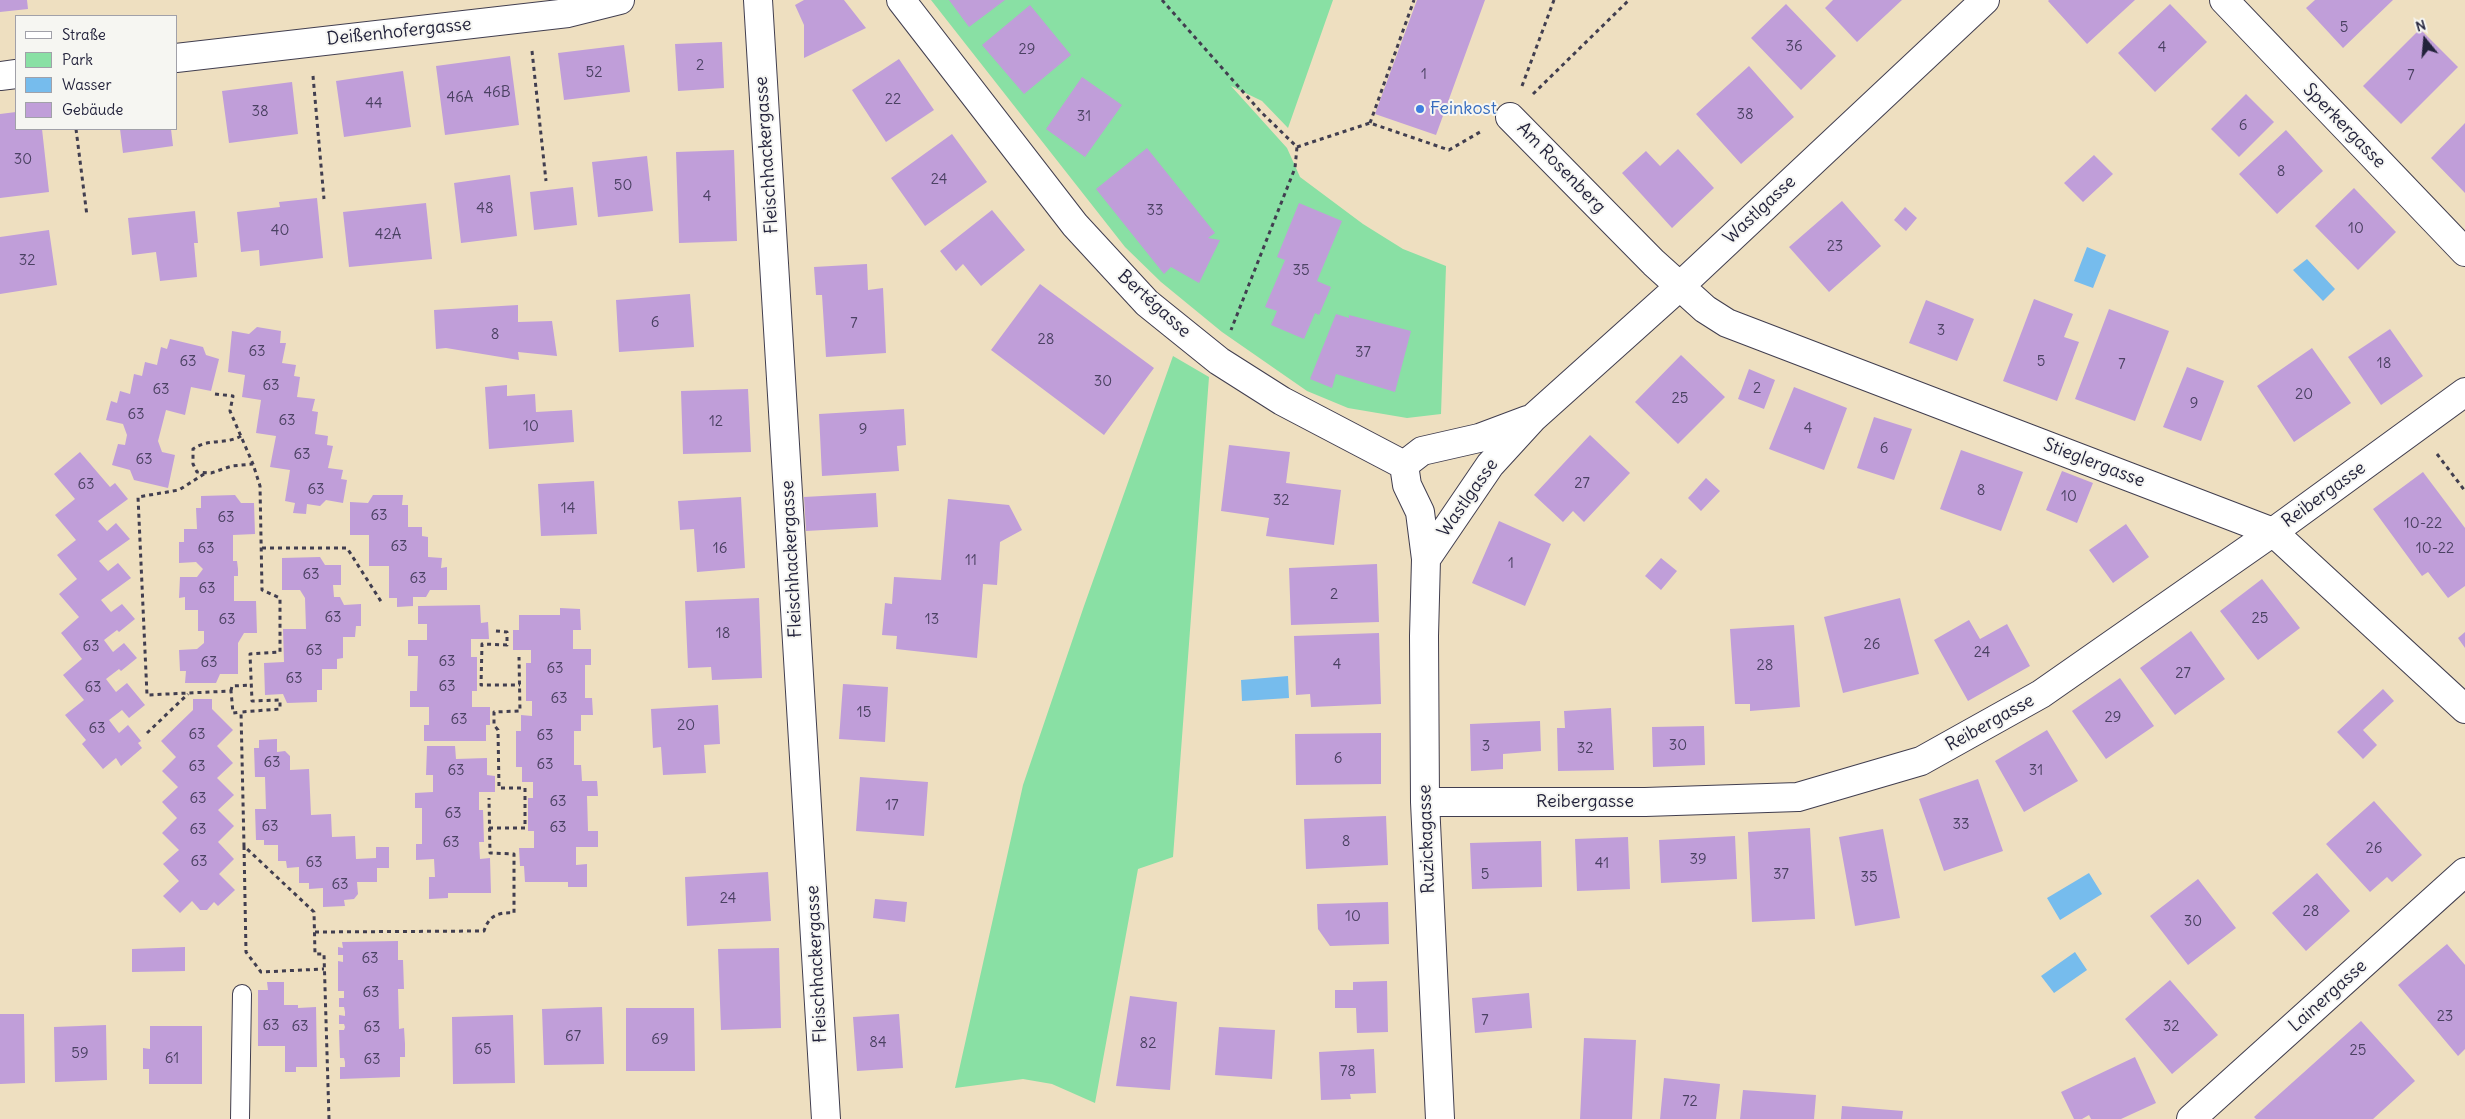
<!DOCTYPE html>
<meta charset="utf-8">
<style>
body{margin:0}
#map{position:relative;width:2465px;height:1119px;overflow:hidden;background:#eedfc0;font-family:Delius,sans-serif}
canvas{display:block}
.legend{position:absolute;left:15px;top:15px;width:162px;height:115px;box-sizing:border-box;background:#f6f6f2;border:1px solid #a1a1a9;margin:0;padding:6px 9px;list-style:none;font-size:15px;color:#22223b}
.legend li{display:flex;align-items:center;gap:10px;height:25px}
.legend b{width:25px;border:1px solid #a1a1a9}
.north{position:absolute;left:2400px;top:15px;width:50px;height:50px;-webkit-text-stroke:4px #f6f6f2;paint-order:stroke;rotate:343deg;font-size:14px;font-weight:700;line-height:20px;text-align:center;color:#22223b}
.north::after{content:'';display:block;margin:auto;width:18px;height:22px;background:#22223b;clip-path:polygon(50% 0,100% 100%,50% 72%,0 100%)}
</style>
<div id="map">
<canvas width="2465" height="1119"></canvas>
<ul class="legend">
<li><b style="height:6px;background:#fff"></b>Straße</li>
<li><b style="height:14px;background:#89e0a4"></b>Park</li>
<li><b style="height:14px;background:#76bced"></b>Wasser</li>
<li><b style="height:14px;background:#c09ed9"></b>Gebäude</li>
</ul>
<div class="north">N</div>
</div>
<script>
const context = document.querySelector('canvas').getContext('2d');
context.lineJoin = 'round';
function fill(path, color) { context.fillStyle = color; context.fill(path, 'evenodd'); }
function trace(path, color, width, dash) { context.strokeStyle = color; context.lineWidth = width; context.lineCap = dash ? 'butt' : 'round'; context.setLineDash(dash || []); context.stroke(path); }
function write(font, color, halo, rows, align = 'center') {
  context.font = font + ' Delius,sans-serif'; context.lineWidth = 4; context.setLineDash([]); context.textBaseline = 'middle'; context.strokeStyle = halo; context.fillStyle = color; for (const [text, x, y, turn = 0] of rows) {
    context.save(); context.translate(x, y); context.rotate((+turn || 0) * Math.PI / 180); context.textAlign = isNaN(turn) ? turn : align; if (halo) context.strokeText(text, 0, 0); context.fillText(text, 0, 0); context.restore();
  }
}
fill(new Path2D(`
 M931,0H1333L1288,128L1262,101L1231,86L1287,148L1300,177L1363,224L1403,249L1446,266L1441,414L1407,418L1348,408L1307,391L1222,332L1161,282L1125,247Z
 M1173,356L1209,377L1173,857L1138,869L1095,1103L1052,1084L1023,1079L955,1088L1023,785L1084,606Z`), '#89e0a4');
fill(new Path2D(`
 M2087,247L2106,255L2093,288L2074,281Z
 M2307,259L2335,289L2323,301L2293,270Z
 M1288,676L1289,698L1242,701L1241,680Z
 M2089,873L2102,894L2060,920L2047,898Z
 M2075,952L2087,970L2054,993L2041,976Z`), '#76bced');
fill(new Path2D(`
 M0,0H27L28,9L0,12Z
 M804,0H844L866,28L804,58V25L795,5Z
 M949,0H1005L969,27Z
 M1417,0H1485L1436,135L1375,114Z
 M1833,0H1902L1857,42L1825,8Z
 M2049,0H2135L2087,44L2048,1Z
 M2315,0H2393L2343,48L2306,8Z
 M1786,4L1836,56L1801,90L1751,38Z
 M2170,4L2207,42L2155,92L2118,53Z
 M1030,5L1071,55L1024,94L982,45Z
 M2420,29L2458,67L2401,124L2363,86Z
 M722,42L724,88L678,91L675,44Z
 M624,45L630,92L564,100L558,53Z
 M510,56L519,125L445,135L436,66Z
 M899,59L934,110L886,142L852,90Z
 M1749,66L1794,117L1741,164L1696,114Z
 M403,71L411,127L344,137L336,81Z
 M1082,77L1122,105L1085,157L1046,129Z
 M292,82L298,134L229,143L222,91Z
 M2246,94L2274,122L2239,157L2211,129Z
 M16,112V129H42L49,192L0,198V114Z
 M2465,123V193L2431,158Z
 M120,129H171L173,146L123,153Z
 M2286,130L2323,171L2277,214L2239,174Z
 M952,134L987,182L925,226L891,178Z
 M1147,148L1215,233L1208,238L1220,240L1199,283L1171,267L1164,274L1096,189Z
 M1678,149L1714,188L1672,228L1622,173L1646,151L1660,166Z
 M734,150L737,241L679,243L676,152Z
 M2094,155L2113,174L2083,202L2064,183Z
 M647,156L653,211L598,217L592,162Z
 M510,175L517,236L461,243L454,183Z
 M573,187L577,225L534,230L530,192Z
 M2354,188L2396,232L2358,270L2315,226Z
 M317,198L323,258L260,266L259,250L241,252L237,212L280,207L279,202Z
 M1842,201L1881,246L1829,292L1789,247Z
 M426,203L432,259L349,267L343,212Z
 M1299,203L1342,221L1317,281L1331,287L1319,315L1315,313L1304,339L1271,325L1277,311L1265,307L1285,260L1277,257Z
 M1905,207L1917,218L1906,231L1894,220Z
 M992,210L1025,250L981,286L963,264L956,271L940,251Z
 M195,211L198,243H194L197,277L160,281L156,252L132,255L128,218Z
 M49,230L57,285L0,294V237Z
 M867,264L868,290L883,288L886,353L826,357L822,295H816L814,267Z
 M1040,284L1154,368L1104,435L991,350Z
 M690,294L694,347L619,352L616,300Z
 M2034,299L2073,314L2064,337L2079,342L2057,401L2003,381Z
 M1926,300L1974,319L1957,361L1909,343Z
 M518,305V322L552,321L557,356L518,352L519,360L446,348L436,349L434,310Z
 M2109,309L2169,331L2135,421L2075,399Z
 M1336,314L1349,318V315L1411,331L1395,392L1336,374L1332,388L1310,379Z
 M257,327L281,331L280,343H286L282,363L296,365L294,376L300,377L297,397L315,399L312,411L318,412L315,434L328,436L327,445L333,446L328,468L343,470L341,479L347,480L343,503L326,500L320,506L307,504L306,514L293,513L295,503L285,501L290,470L270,467L276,436L256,433L261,400L242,397L245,375L228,372L232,331L249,334Z
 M2390,329L2423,376L2381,405L2348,357Z
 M170,339L203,347L206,355L219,359L211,391L191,387L185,415L166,410L158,441L162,452L175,455L168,488L134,480L130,470L112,465L118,444L125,445L127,435L123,424L106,420L111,401L117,403L120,391L130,394L134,374L142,376L145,362L157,365L161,347L167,349Z
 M2312,348L2351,403L2294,442L2257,386Z
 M1681,355L1725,397L1678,444L1635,402Z
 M2187,367L2224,381L2201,441L2163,427Z
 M1749,369L1775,380L1764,409L1738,399Z
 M507,385V396L535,394L536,412L572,410L574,442L489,449L485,387Z
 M1794,387L1847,408L1824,470L1769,449Z
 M748,389L751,452L683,454L681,391Z
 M904,409L906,445L897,446L899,471L822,476L819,414Z
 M1874,417L1912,429L1894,480L1857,468Z
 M1590,435L1630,473L1584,522L1573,511L1563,522L1534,495Z
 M1229,445L1290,452L1286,483L1341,490L1334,545L1266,536L1269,518L1221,511Z
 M1961,450L2023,472L2001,531L1940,509Z
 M80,452L110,487L115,483L128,499L98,521L107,531L116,523L130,539L99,561L108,571L118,563L131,578L101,600L111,612L122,604L135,619L119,632L117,630L104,640L113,652L124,643L137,658L121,671L119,669L106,679L116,692L127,683L145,705L129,718L122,710L109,720L119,733L128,725L141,741L138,743L142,748L121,766L116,758L103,769L82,744L86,740L65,715L84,700L63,675L82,659L61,633L79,617L59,594L77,579L57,555L76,540L55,515L75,499L54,474Z
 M2062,471L2093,483L2077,523L2046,510Z
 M2423,472L2465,528V586L2448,598L2428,572L2422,576L2373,509Z
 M1706,478L1720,491L1701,511L1688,498Z
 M594,481L597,534L541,536L538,484Z
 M876,493L878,527L806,531L804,497Z
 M235,495L241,503H254L255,534L233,535V561H237L238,569V576H234V601H256L257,633H244L238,643V674H220L216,683H185L186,671H180L179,650L197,649L204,643V631H198V610H185V597L179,598L180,577H197L203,569L196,562L179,563V542H184V529H197L196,508H201V496Z
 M373,495H403L402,505H408V527H422V536L428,537V557L442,558L441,568L447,567V590H430L426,597H413V606L397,607V598H389V566H369V535H350V502L368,503Z
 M741,497L745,568L697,572L694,529L680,530L678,501Z
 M948,499L1009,505L1022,530L1000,542L997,585L983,584L977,658L896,649L897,636L882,635L885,603L892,604L894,577L941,580Z
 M1499,521L1551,544L1525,606L1472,583Z
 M2126,524L2149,557L2113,583L2089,550Z
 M320,557L325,565H341V585H333L334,597H340L344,605L361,604V626H356L355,637H343V658L337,659V669H322V690H317V702L287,703L283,694L265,695L264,663L284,662L283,629H306L305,598L300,590H282V558Z
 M1661,558L1677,571L1661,590L1645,576Z
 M1377,564L1379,622L1291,625L1289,568Z
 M2262,579L2300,628L2258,660L2220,611Z
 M759,598L762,678L712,680L711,667L688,668L685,601Z
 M1900,598L1919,674L1843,693L1824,617Z
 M480,605L481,623L488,622L489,639H471V657H477V691H472V707H490V725H486V741H424V725H429V707H410V691H417L418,656H408V640H427V624H418V606Z
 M560,608L580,609L581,630H573V649H591V665H585V698H592L593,715H581V731H574V765H581L582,781H597L598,796H587L588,831H598V847H576V865L587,864V887H568V882H525L524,866H520L519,848H534V831H528V798H533V782H522V767H516V731H521V715L532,716V701H526V663H531V650H513V630H519V615H560Z
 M1969,620L1980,639L2007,624L2030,666L1968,701L1934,640Z
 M1794,625L1800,707L1750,711V704H1735L1730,629Z
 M2191,631L2225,679L2175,715L2140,668Z
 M2465,632V648L2458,638Z
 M1379,633L1381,704L1311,707L1310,694L1296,695L1294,636Z
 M2120,678L2154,726L2106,759L2072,711Z
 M843,684L888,687L885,742L839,739Z
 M2383,689L2394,701L2363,730L2377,745L2363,759L2337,732Z
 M193,699H212V709L233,730L217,746L233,763L217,778L234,795L218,810L234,826L218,842L234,859L219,874L235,890L218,906L214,902L207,910H200L192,901L180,913L163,896L179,881L163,864L179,850L162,833L177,818L162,802L178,787L162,771L176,757L161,741L193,710Z
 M718,705L720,744L704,745L706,773L663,775L661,747L653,748L651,709Z
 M1611,708L1614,770L1558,771L1557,728H1565L1564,711Z
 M1540,721L1541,751L1503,754V769L1471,771L1470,724Z
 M1704,726L1705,765L1653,767L1652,727Z
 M2047,730L2078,781L2024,812L1995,761Z
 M1381,733V784L1296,785L1295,734Z
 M277,739V752L285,751L290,756V770L309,769L311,815L331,814L332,837L355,836L356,859L376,858V847H389V868H377V882H357L358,894L354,899L344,900L345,906L323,907V888L309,889V883H299V867L287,868L286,861H278V845H264V840H256L255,809H266L265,777H255L254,748H259V740Z
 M427,746H455L456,759L487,758V775L495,776V792H479V810H483L484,842H479L480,859L490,858L491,893H448V898L429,899V877H435L434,859L416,860V844H422V808H415V793L433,792V775H426Z
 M860,777L928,782L924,836L856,831Z
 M1978,779L2003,851L1944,871L1919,799Z
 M2374,801L2422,855L2392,882L2387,877L2370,892L2326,844Z
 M1386,816L1388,865L1306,869L1304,819Z
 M1810,828L1815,919L1752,922L1748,832Z
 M1883,829L1900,918L1855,926L1839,837Z
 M1735,836L1737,879L1661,883L1659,840Z
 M1628,837L1630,889L1577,891L1575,839Z
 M1541,841L1542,887L1472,889L1470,843Z
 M768,872L771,921L687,926L685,877Z
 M2317,873L2350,911L2306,951L2272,913Z
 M2198,879L2236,928L2188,965L2150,916Z
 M875,899L907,902L905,922L873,918Z
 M1388,902L1389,944L1330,946L1318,929L1317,904Z
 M398,941V960H403L404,989H398L399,1029L404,1028L405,1044V1057H400V1077L340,1079V1067H345V1062L344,1058H340L339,1030H344L345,1027L344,1024H339V1015L345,1016V1012L344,1007H339V998H344V991H338V961L343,962V955H338V947L343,948L342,942Z
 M2447,944L2465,965V1049L2458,1056L2398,985Z
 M185,947V971L132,972V949Z
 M779,948L781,1028L721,1030L718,949Z
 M2170,980L2218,1035L2172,1074L2125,1019Z
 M1387,981L1388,1032L1357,1033L1356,1008H1335V990H1353V982Z
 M267,982H284V1005H298V1008L316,1007L317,1067H296V1072H285V1046H258V990H268Z
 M1529,993L1532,1028L1475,1033L1472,998Z
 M1130,996L1177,1002L1170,1090L1116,1086Z
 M602,1007L604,1064L544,1065L542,1009Z
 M626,1008H694L695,1071H626Z
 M0,1014H24L25,1083L0,1084Z
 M899,1014L903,1068L857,1071L853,1017Z
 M513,1015L515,1083L453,1084L452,1017Z
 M2361,1021L2415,1081L2373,1119H2256L2254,1117Z
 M106,1025L107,1080L55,1082L54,1027Z
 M150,1026H202V1084H149V1069H143V1048L150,1049Z
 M1219,1027L1275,1030L1272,1079L1215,1075Z
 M1584,1038L1636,1040L1632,1119H1580Z
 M1374,1049L1376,1093L1350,1094L1351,1099L1321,1100L1319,1052Z
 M2135,1057L2156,1103L2121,1119H2091L2089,1115L2082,1119H2074L2061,1092Z
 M1664,1078L1720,1084L1716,1119H1660Z
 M1743,1090L1816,1095L1814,1119H1740Z
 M1842,1106L1903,1111L1902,1119H1841Z`), '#c09ed9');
const service = new Path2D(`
 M240,1119L242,994`);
const minor = new Path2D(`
 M758,0L826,1119
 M901,0L1075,225L1147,303L1219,361L1282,401L1404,465L1407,485L1420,512L1426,559L1424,636L1425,802L1440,1119
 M2224,0L2465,252
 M176,58L568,13L620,0
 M0,76L16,74
 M1510,117L1654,263L1705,309L1727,323L2273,532L2465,709
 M1404,465L1422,451L1479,438L1527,420
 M1426,559L1490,465L1533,418L1679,287L1985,0
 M1425,802H1645L1798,797L1921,761L2041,694L2273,532L2465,392
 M2191,1119L2465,872`);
trace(service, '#413e4f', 20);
trace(minor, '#413e4f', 30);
trace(new Path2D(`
 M1162,0L1261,112L1297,147L1295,168L1231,330
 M532,51L546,181
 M313,76L324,199
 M1522,86L1554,0
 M1533,94L1629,0
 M1370,123L1414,0
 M76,129L87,216
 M1297,147L1370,123L1449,150L1480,132
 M215,394L233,396L230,411L253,464
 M241,436C225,445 208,438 193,449V464L197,472L211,473L232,466L253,464L260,486L262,590L280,598V652L250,654L252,701L280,700V709L241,712L244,846L314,912L315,954H324L329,1119
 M2437,454L2465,491
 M204,474L179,490L138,497L147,695L231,691L233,713L241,712
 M262,548H347L382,603
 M496,631L507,632V645L482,644L481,685H520
 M231,691L232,686L251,685
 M147,733L188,694
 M489,828H525V788H499L498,730L494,725V712L520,711L519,657
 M244,846L246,952L261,972L324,969
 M315,932L484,931C489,915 499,912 514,913V854L490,853L489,798`), '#413e4f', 3, [4, 4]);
trace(service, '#fff', 18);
trace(minor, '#fff', 28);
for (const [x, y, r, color] of [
 [1420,109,5,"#3f7fe0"]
]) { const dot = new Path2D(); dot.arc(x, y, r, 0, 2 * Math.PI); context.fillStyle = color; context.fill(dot); trace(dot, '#f6f6f2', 2); }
write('15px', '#4a4162', null, [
 ["5",2344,28],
 ["36",1794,47],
 ["4",2162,48],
 ["29",1027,50],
 ["2",700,66],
 ["52",594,73],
 ["1",1424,75],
 ["7",2411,76],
 ["46B",497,93],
 ["46A",460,98],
 ["22",893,100],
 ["44",374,104],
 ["38",260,112],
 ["38",1745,115],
 ["31",1084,117],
 ["6",2243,126],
 ["30",23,160],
 ["8",2281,172],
 ["24",939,180],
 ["50",623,186],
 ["4",707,197],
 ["48",485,209],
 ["33",1155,211],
 ["10",2356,229],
 ["40",280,231],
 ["42A",388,235],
 ["23",1835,247],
 ["32",27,261],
 ["35",1301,271],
 ["6",655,323],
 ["7",854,324],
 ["3",1941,331],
 ["8",495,335],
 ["28",1046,340],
 ["63",257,352],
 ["37",1363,353],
 ["63",188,362],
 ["5",2041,362],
 ["18",2384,364],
 ["7",2122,365],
 ["30",1103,382],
 ["63",271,386],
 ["2",1757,389],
 ["63",161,390],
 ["20",2304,395],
 ["25",1680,399],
 ["9",2194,404],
 ["63",136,415],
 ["63",287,421],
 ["12",716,422],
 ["10",531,427],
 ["4",1808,429],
 ["9",863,430],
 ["6",1884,449],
 ["63",302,455],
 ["63",144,460],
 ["27",1582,484],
 ["63",86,485],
 ["63",316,490],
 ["8",1981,491],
 ["10",2069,497],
 ["32",1281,501],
 ["14",568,509],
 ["63",379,516],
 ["63",226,518],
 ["10-22",2423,524],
 ["63",399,547],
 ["63",206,549],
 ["16",720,549],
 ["10-22",2435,549],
 ["11",971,561],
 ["1",1511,564],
 ["63",311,575],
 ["63",418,579],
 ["63",207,589],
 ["2",1334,595],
 ["63",333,618],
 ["25",2260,619],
 ["63",227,620],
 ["13",932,620],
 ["18",723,634],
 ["26",1872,645],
 ["63",91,647],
 ["63",314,651],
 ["24",1982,653],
 ["63",447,662],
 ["63",209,663],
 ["4",1337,665],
 ["28",1765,666],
 ["63",555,669],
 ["27",2183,674],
 ["63",294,679],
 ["63",447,687],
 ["63",93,688],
 ["63",559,699],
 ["15",864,713],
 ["29",2113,718],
 ["63",459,720],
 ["20",686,726],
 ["63",97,729],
 ["63",197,735],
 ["63",545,736],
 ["30",1678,746],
 ["3",1486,747],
 ["32",1585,749],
 ["6",1338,759],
 ["63",272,763],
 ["63",545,765],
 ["63",197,767],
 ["63",456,771],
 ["31",2036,771],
 ["63",198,799],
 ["63",558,802],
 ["17",892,806],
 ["63",453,814],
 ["33",1961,825],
 ["63",270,827],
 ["63",558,828],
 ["63",198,830],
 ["8",1346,842],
 ["63",451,843],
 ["26",2374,849],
 ["39",1698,860],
 ["63",199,862],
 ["63",314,863],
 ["41",1602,864],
 ["5",1485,875],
 ["37",1781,875],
 ["35",1869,878],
 ["63",340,885],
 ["24",728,899],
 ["28",2311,912],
 ["10",1353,917],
 ["30",2193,922],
 ["63",370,959],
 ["63",371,993],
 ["23",2445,1017],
 ["7",1485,1021],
 ["63",271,1026],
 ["63",300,1027],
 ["32",2171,1027],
 ["63",372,1028],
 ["67",573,1037],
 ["69",660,1040],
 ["84",878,1043],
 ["82",1148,1044],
 ["65",483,1050],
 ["25",2358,1051],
 ["59",80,1054],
 ["61",172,1059],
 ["63",372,1060],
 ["78",1348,1072],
 ["72",1690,1102]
]);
write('18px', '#22223b', '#f6f6f2', [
 ["Deißenhofergasse",399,32,-6],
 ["Sperkergasse",2344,126,46],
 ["Fleischhackergasse",767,155,-94],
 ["Am Rosenberg",1561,168,46],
 ["Wastlgasse",1760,210,-43],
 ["Bertégasse",1154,304,42],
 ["Stieglergasse",2094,463,21],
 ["Reibergasse",2324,495,-36],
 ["Wastlgasse",1468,498,-55],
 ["Fleischhackergasse",792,559,-93],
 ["Reibergasse",1990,723,-29],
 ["Reibergasse",1585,802],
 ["Ruzickagasse",1427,839,-92],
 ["Fleischhackergasse",817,964,-93],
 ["Lainergasse",2328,996,-42]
]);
write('18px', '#366cbe', '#f6f6f2', [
 ["Feinkost",1430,109]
], 'left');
</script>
